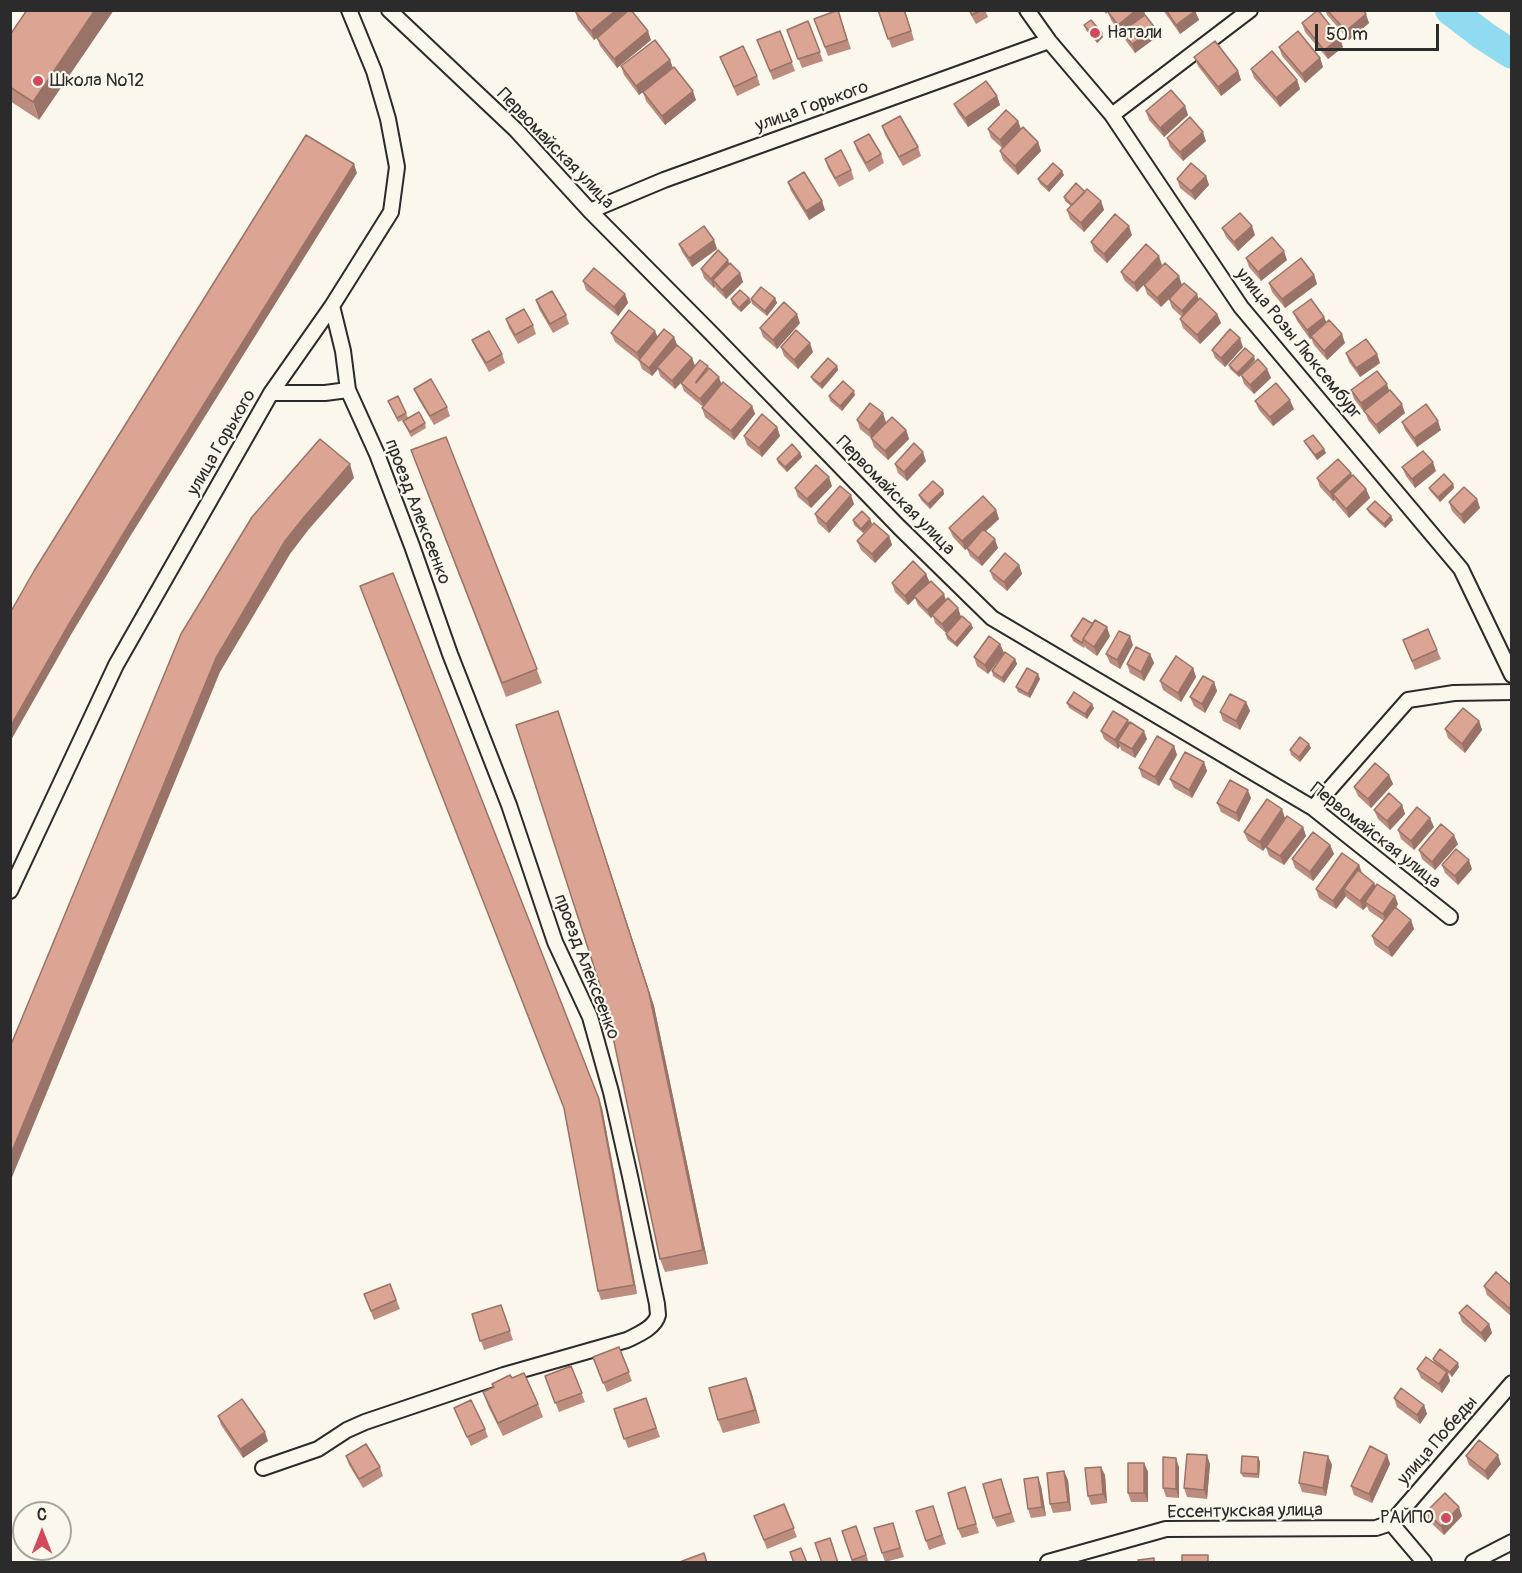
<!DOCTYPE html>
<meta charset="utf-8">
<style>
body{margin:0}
#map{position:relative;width:1522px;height:1573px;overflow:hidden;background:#fbf7ec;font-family:Pangolin,sans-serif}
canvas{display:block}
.frame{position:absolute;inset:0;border:12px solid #2b2b2b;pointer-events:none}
.north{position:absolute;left:12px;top:1501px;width:60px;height:60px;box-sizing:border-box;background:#fbf7ec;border:2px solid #a8a59f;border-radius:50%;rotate:0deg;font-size:16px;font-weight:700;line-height:24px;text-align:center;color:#2b2b2b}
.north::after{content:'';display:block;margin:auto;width:21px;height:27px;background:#d1495b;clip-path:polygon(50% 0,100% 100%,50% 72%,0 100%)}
.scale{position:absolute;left:1315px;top:24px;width:124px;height:27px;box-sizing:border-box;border:3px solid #2b2b2b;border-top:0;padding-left:8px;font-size:18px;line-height:21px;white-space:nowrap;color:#2b2b2b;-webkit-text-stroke:4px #fbf7ec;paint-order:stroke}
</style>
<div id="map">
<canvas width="1522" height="1573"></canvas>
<div class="frame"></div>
<div class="north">С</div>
<div class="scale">50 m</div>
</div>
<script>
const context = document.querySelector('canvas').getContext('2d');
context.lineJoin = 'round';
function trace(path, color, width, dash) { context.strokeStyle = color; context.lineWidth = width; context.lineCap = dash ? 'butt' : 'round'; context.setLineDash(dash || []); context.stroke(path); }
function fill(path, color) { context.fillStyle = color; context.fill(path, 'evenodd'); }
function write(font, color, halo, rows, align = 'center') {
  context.font = font + ' Pangolin,sans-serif'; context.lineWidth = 4.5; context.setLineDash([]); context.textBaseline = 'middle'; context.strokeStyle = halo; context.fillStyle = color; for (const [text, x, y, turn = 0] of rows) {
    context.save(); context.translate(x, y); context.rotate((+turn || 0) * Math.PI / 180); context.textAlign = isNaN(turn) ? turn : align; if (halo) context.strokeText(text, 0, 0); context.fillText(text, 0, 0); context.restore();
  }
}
trace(new Path2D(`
 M1450,10L1484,36L1512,54`), '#91dbf2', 30);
const minor = new Path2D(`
 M389,10L516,130L590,211L712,334L899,527L992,618L1313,808L1450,917
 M1027,10L1049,41L1112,115L1241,307L1461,569L1512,675
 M1112,115L1250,10
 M590,211L664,180L1049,41
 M271,393H325L348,390
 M1313,808L1408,700L1454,693L1512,692
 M10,891L116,665L271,393L332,306L391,212L397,167L388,119L374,71L349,10
 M263,1468L318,1449L347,1430L365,1422L504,1375L627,1340C637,1335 655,1328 658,1315C658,1314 657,1305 657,1304L630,1176L611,1092L590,1017L555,942L509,805L450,654L412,546L377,454L348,390L343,351L332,306
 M1391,1523L1424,1562
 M1048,1562L1166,1529L1376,1528L1391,1523L1512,1383
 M1473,1562L1512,1542`);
trace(minor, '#2b2b2b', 18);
trace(minor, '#fbf7ec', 14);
fill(new Path2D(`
 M627,10L651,40L617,68L600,46L597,38L602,33L594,40L578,20L575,11Z
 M838,10L851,49L828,56L814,19Z
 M878,10H905L914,40L892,48Z
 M968,10H985L988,17L976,24Z
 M1103,10H1144L1145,15L1155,28L1158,36L1135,53L1126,41L1123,33L1121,34L1111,20L1108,12L1106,14Z
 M1163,10H1195L1199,20L1180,34Z
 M1325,10H1363L1369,23L1349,40L1327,15Z
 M808,21L823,61L802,68L787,30Z
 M1302,23L1343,47L1328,59L1305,32Z
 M1084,25L1103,37L1097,43L1086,30Z
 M780,31L795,71L773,80L757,40Z
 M10,35L39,120L10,101Z
 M1279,47L1320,58L1323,67L1305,83L1282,56Z
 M720,57L757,76L760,85L737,96Z
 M1194,57L1238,71L1241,80L1221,96L1198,66Z
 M670,60L673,68L696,100L665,125L646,101L643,92L639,95L624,75L621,66Z
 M1251,69L1297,80L1300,89L1280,107L1254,78Z
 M997,96L1000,105L968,127L958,113L954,104Z
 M1185,106L1188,115L1164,137L1149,120L1146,111Z
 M1018,121L1021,129L1038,142L1041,151L1018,175L1003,160L1000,151L1002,148L991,138L988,129Z
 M882,126L918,147L921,156L903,166L885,135Z
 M1167,138L1206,141L1183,161L1170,147Z
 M854,142L881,154L884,163L869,172L857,151Z
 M825,159L851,170L854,179L839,187L828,168Z
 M1064,175L1049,192L1040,184L1038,179Z
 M1206,176L1209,185L1195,200L1180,188L1177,179Z
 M788,182L825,210L809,220L791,191Z
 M1085,192L1101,201L1104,210L1084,232L1070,219L1067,210L1071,206L1065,201L1064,197Z
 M1222,228L1255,235L1238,251L1226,237Z
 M1132,235L1107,263L1094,251L1091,242Z
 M714,240L717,249L692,267L682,252L679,244Z
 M1246,258L1287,260L1261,281L1249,267Z
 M730,264L740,273L743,282L726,299L716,289L715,286L714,288L704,278L701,269Z
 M1162,265L1137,292L1124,280L1121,272Z
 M1314,275L1317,284L1285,308L1272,292L1269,283Z
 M583,281L625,294L628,303L618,316L586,290Z
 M1144,285H1182L1217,314L1221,323L1200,344L1183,328L1180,319L1182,317L1172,308L1169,299L1174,294L1161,307L1147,294Z
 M749,298L751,302L741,312L732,304L731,299Z
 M775,298L777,303L767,316L752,304L751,299Z
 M536,300L566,315L569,324L553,333L539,309Z
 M1293,312L1324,317L1326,322L1345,343L1327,360L1314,345L1311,338L1310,339L1297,321Z
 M506,319L533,325L536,334L518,344L509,328Z
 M800,323L777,349L763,337L760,328Z
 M611,333L657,336L674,337L677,345L692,358L695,365L709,368L722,384L752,406L755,414L734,440L705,417L702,408L703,407L684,391L681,383L675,389L660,376L658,369L652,376L642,369L639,361L615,342Z
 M472,340L502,354L505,363L489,372L476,349Z
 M781,347L813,352L798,369L784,356Z
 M1243,347L1225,367L1215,358L1212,350Z
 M1346,353L1377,354L1380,363L1360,377L1349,362Z
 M1255,360L1239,377L1230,369L1229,365Z
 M837,366L838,370L822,389L813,381L811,377Z
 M1267,369L1271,378L1254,394L1244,384L1241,375Z
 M414,389L447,407L450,416L434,425L418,398Z
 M1351,390L1405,413L1379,434L1368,420L1365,411L1364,412L1354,399Z
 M855,395L842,411L830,401L829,396Z
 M388,401L406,413L408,418L398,422Z
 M1255,401L1294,409L1273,426L1259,410Z
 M857,420L886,422L906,430L909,439L888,460L874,447L871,438L860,429Z
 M403,421L425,423L426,428L411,437Z
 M1402,422L1441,430L1417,447L1405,430Z
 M777,427L780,436L762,457L747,445L744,436Z
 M446,437L542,683L506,697L411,450Z
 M1304,441L1324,449L1326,453L1317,460L1306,445Z
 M800,453L802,457L787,472L778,463L777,459Z
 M926,461L907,481L898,473L895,464Z
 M1402,467L1436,471L1415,488L1406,476Z
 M1351,473L1352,476L1366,489L1370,498L1349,518L1336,503L1335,500L1333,501L1320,487L1317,478Z
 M1453,484L1454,488L1440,502L1431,492L1429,488Z
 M832,486L811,508L798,497L795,488Z
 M943,490L944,494L930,509L921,500L919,495Z
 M1477,499L1480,508L1464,524L1452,511L1449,502Z
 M854,504L829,533L818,523L815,514Z
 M1367,509L1391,516L1393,520L1385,528L1369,513Z
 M996,510L999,519L986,531L998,548L982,566L970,556L967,549L965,550L953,537L949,528Z
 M870,519L872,524L863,533L854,525L853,520Z
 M889,536L892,545L875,563L861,550L857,541Z
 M1019,565L1022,574L1007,591L993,579L990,571Z
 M926,574L929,582L946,601L958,608L961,617L973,628L957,647L947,639L946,634L957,621L946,633L935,623L933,616L931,618L918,605L915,598L908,605L895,592L892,583Z
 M1071,636H1110L1097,656L1086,648L1085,646L1084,648L1073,641Z
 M1403,640L1437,650L1441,659L1415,670Z
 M1000,644L1004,653L988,674L977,666L974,657Z
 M1133,645L1120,669L1110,663L1106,654Z
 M1150,654L1154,663L1144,681L1130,673L1127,664Z
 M1015,659L1017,664L1004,683L993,676L992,671Z
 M1193,668L1196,677L1181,702L1163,690L1160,681Z
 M1040,679L1030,698L1018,692L1016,687Z
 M1214,682L1217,691L1205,713L1194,706L1190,697Z
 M1246,702L1250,711L1240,730L1223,721L1220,712Z
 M1067,703L1094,708L1087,719L1069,708Z
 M558,711L654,1006L708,1264L665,1272L660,1259Z
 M1128,720L1129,724L1147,739L1135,758L1121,750L1120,746L1118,749L1104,739L1101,731Z
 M1479,721L1482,730L1465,753L1448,738L1445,729Z
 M1174,746L1177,755L1159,786L1142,777L1139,768Z
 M1311,748L1300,762L1291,755L1290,750Z
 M1204,762L1207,771L1192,798L1174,788L1170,779Z
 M1389,775L1393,784L1371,808L1358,796L1354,787Z
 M1251,798L1239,822L1221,812L1217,803Z
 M1402,805L1405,814L1390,830L1378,819L1374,810Z
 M1285,818L1263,851L1248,841L1244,832Z
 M1303,827L1306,836L1284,865L1269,856L1266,847Z
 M1434,827L1414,850L1401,839L1398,830Z
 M1458,844L1435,870L1422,859L1419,850Z
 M1330,845L1334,854L1313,881L1295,868L1292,859Z
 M1359,865L1362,873L1376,886L1398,904L1396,908L1411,920L1414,929L1392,957L1375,945L1372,936L1384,921L1369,911L1367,906L1363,910L1347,898L1346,896L1336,909L1319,898L1316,889Z
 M1442,865L1472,869L1458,885L1445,873Z
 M602,1108L637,1294L601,1300L598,1291Z
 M390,1284L400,1309L374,1320L364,1294Z
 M1484,1286H1512V1317L1487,1295Z
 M501,1305L513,1340L484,1350L472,1314Z
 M1459,1313L1489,1324L1492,1333L1485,1342L1462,1322Z
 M619,1347L632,1381L607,1392L593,1357Z
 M1433,1359L1459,1367L1452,1377L1448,1373L1450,1381L1442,1393L1421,1378L1417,1369L1434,1363Z
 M571,1366L585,1402L559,1412L545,1376Z
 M512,1378L538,1404L543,1417L503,1436L488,1406L483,1392Z
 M751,1391L760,1423L723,1433L718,1420Z
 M646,1398L660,1437L628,1448L614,1409Z
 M1394,1398L1424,1405L1427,1414L1420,1424L1397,1407Z
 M454,1408L485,1429L488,1437L471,1446Z
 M218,1416L268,1441L243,1458L221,1425Z
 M1387,1455L1390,1464L1372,1503L1354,1495L1351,1486Z
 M346,1456L380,1467L383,1476L363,1488L349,1465Z
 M1328,1456L1332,1465L1326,1496L1302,1492L1299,1483Z
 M1466,1456L1501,1464L1488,1480L1469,1465Z
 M1258,1457L1260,1462L1259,1478L1243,1477L1241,1473Z
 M1144,1463L1148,1472V1502H1131L1128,1493Z
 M1210,1464L1207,1499L1187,1497L1184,1488Z
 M1179,1467V1498L1166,1497L1163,1488Z
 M1105,1475L1107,1503L1091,1505L1088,1496Z
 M1001,1479L1015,1522L997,1527L993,1518Z
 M1068,1480L1071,1511L1053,1513L1050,1504Z
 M1041,1486L1046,1516L1031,1518L1028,1509Z
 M965,1487L979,1533L962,1538L958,1529Z
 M784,1504L797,1537L767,1549L754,1516Z
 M933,1506L946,1544L929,1550L926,1541Z
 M1426,1512L1462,1516L1444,1535L1429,1521Z
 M893,1523L904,1557L885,1562L882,1553Z
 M856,1526L869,1563H852V1560Z`), '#bc8d7e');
fill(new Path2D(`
 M95,10H114L39,120L33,102Z
 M616,10H627L628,13L594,40L591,31Z
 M1136,10H1144L1145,15L1121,34L1118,25Z
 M1195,11L1199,20L1180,34L1176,25Z
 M1366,14L1369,23L1349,40L1346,31Z
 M1155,28L1158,36L1135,53L1132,44Z
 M648,31L651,40L617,68L614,59Z
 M1102,33L1103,37L1097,43L1095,38Z
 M1340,38L1343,47L1328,59L1324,50Z
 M1320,58L1323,67L1305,83L1302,74Z
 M670,60L673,69L639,95L636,86Z
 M1238,71L1241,80L1221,96L1218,87Z
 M1297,80L1300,89L1280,107L1276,98Z
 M693,91L696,100L665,125L662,116Z
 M997,96L1000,105L968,127L965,118Z
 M1185,106L1188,115L1164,137L1160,128Z
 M1018,121L1021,130L1003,149L1000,140Z
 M1203,132L1206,141L1183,161L1180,152Z
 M1038,142L1041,151L1018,175L1015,166Z
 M354,164L357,173L131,535L72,633L10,742V727L69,624L128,526Z
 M1062,171L1064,175L1049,192L1047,187Z
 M1206,176L1209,185L1195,200L1191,191Z
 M822,201L825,210L809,220L806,211Z
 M1101,201L1104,210L1084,232L1081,223Z
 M1129,226L1132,235L1107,263L1104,254Z
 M1252,226L1255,235L1238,251L1234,242Z
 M714,240L717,249L692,267L689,258Z
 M1284,251L1287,260L1261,281L1258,272Z
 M1159,256L1162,265L1137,292L1134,283Z
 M728,260L731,269L713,280L715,286L714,288L711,279Z
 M740,273L743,282L726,299L722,290Z
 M1314,275L1317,284L1285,308L1282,299Z
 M1179,276L1182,285L1161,307L1157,298Z
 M625,294L628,303L618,316L614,307Z
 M1197,294L1200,303L1185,320L1182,311Z
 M749,298L751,302L741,312L739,308Z
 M775,298L777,303L767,316L765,311Z
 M797,314L800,323L777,349L773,340Z
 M1217,314L1221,323L1200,344L1197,335Z
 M1324,317L1328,326L1310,339L1307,330Z
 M655,331L659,340L640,362L637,353Z
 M1342,334L1345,343L1327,360L1324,351Z
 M674,337L677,345L657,367L658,369L652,376L649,368Z
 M1240,338L1243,347L1225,367L1221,358Z
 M810,343L813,352L798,369L794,360Z
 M1377,354L1380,363L1360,377L1356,368Z
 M1254,356L1255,360L1239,377L1237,373Z
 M692,358L695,367L675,389L672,381Z
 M837,366L838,370L822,389L820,384Z
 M1267,369L1271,378L1254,394L1250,385Z
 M719,377L722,386L704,407L700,399Z
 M1387,384L1390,393L1364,412L1361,403Z
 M854,391L855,395L842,411L840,406Z
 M1290,400L1294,409L1273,426L1270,417Z
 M1402,404L1405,413L1379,434L1376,425Z
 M752,406L755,414L734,440L731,431Z
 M883,413L886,422L872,439L869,430Z
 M1438,421L1441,430L1417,447L1414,438Z
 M777,427L780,436L762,457L759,448Z
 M906,430L909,439L888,460L885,451Z
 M1324,449L1326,453L1317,460L1315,455Z
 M923,452L926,461L907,481L904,472Z
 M800,453L802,457L787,472L785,467Z
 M1433,462L1436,471L1415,488L1412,479Z
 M350,464L354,478L309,529L290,554L220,672L10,1182V1156L216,658L285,541L305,516Z
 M1351,473L1354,482L1333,494L1335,500L1333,501L1330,492Z
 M829,477L832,486L811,508L807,499Z
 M1453,484L1454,488L1440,502L1438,497Z
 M1366,489L1370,498L1349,518L1346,509Z
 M943,490L944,494L930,509L928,504Z
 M851,495L854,504L829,533L826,524Z
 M1477,499L1480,508L1464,524L1461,515Z
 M996,510L999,519L965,550L962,541Z
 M1391,516L1393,520L1385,528L1384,524Z
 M870,519L872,524L863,533L861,529Z
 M889,536L892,545L875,563L872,554Z
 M995,539L998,548L982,566L978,558Z
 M1019,565L1022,574L1007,591L1004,582Z
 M926,574L930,583L908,605L905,596Z
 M944,594L947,603L932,615L933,616L931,618L927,610Z
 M958,608L961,617L946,633L942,624Z
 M971,624L973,628L957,647L955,643Z
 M1107,627L1110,636L1097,656L1094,647Z
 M1130,636L1133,645L1120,669L1117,660Z
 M1000,644L1004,653L988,674L985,665Z
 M1150,654L1154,663L1144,681L1141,672Z
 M1015,659L1017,664L1004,683L1002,678Z
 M1193,668L1196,677L1181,702L1178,693Z
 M1038,674L1040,679L1030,698L1028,694Z
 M1214,682L1217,691L1205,713L1202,704Z
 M1246,702L1250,711L1240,730L1236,721Z
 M1092,704L1094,708L1087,719L1085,714Z
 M558,711L654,1006L708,1264L703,1250Z
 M1128,720L1131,729L1118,741L1120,746L1118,749L1115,740Z
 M1479,721L1482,730L1465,753L1462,744Z
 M1144,731L1147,739L1135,758L1132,749Z
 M1309,744L1311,748L1300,762L1299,757Z
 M1174,746L1177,755L1159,786L1155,777Z
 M1204,762L1207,771L1192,798L1189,790Z
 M1389,775L1393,784L1371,808L1368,799Z
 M1248,790L1251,798L1239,822L1236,813Z
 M1402,805L1405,814L1390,830L1387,821Z
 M1282,809L1285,818L1263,851L1260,842Z
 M1430,818L1434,827L1414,850L1411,841Z
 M1303,827L1306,836L1284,865L1280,856Z
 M1454,835L1458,844L1435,870L1432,862Z
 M1330,845L1334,854L1313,881L1310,872Z
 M1469,860L1472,869L1458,885L1455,876Z
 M1359,865L1362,874L1344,889L1346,896L1336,909L1333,901Z
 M1374,883L1378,891L1365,902L1367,906L1363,910L1360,901Z
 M1395,896L1398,904L1386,922L1383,914Z
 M1411,920L1414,929L1392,957L1388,948Z
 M599,1099L602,1108L637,1294L634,1285Z
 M1512,1305V1316L1509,1308Z
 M1489,1324L1492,1333L1485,1342L1481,1333Z
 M1458,1363L1459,1367L1452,1377L1450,1372Z
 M1447,1372L1450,1381L1442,1393L1439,1384Z
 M746,1378L751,1391L760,1423L755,1410Z
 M1424,1405L1427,1414L1420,1424L1417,1415Z
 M265,1432L268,1441L243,1458L240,1449Z
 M1207,1455L1210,1464L1207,1499L1204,1490Z
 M1387,1455L1390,1464L1372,1503L1369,1494Z
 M1498,1455L1501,1464L1488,1480L1485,1471Z
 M1328,1456L1332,1465L1326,1496L1323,1488Z
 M1258,1457L1260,1462L1259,1478L1258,1474Z
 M1176,1458L1179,1467V1498L1176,1489Z
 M1144,1463L1148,1472V1502L1144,1493Z
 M1101,1467L1105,1475L1107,1503L1103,1494Z
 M1064,1471L1068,1480L1071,1511L1068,1502Z
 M1038,1477L1041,1486L1046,1516L1042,1507Z
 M1459,1507L1462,1516L1444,1535L1441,1526Z`), '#997367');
const building = new Path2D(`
 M27,10H95L33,102L10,87V35Z
 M576,10H616L591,31L575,11Z
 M629,10H631L648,31L614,59L597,38Z
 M838,10L847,40L825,47L814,19Z
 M878,10H904L911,31L888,39Z
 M970,10H981L972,15Z
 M1109,10H1136L1118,25L1108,12Z
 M1166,10H1195V11L1176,25Z
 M1318,10L1340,38L1324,50L1302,23Z
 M1327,10H1363L1366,14L1346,31Z
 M1145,15L1155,28L1132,44L1122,32Z
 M1091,20L1102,33L1095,38L1084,25Z
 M808,21L820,52L798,59L787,30Z
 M780,31L792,62L770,71L757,40Z
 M1298,31L1320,58L1302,74L1279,47Z
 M655,40L670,60L636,86L621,66Z
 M1215,41L1238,71L1218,87L1194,57Z
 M743,46L757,76L734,87L720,57Z
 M1272,51L1297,80L1276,98L1251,69Z
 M674,67L693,91L662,116L643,92Z
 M986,81L997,96L965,118L954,104Z
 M1171,90L1185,106L1160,128L1146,111Z
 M1006,110L1018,121L1000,140L988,129Z
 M900,116L918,147L899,157L882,126Z
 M1190,117L1203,132L1180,152L1167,138Z
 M1023,127L1038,142L1015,166L1000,151Z
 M869,134L881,154L866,163L854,142Z
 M306,135L354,164L128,526L69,624L10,727V613L34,571Z
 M841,150L851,170L835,178L825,159Z
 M1053,163L1062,171L1047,187L1038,179Z
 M1191,163L1206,176L1191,191L1177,179Z
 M804,172L822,201L806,211L788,182Z
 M1076,183L1085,192L1072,205L1064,197Z
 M1087,189L1101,201L1081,223L1067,210Z
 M1240,213L1252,226L1234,242L1222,228Z
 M1115,214L1129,226L1104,254L1091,242Z
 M704,226L714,240L689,258L679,244Z
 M1272,237L1284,251L1258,272L1246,258Z
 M1146,244L1159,256L1134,283L1121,272Z
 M718,250L728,260L711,279L701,269Z
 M1301,258L1314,275L1282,299L1269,283Z
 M730,263L740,273L722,290L713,280Z
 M1165,263L1179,276L1157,298L1144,285Z
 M594,268L625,294L614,307L583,281Z
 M1184,283L1197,294L1182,311L1169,299Z
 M761,287L775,298L765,311L751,299Z
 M740,290L749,298L739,308L731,299Z
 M552,291L566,315L550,324L536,300Z
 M1200,298L1217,314L1197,335L1180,319Z
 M1311,299L1324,317L1307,330L1293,312Z
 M784,302L797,314L773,340L760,328Z
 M524,309L533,325L515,335L506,319Z
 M629,310L655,331L637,353L611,333Z
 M1329,320L1342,334L1324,351L1311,336Z
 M664,329L674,337L649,368L639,360Z
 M1230,329L1240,338L1221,358L1212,350Z
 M796,330L810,343L794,360L781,347Z
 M489,331L502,354L486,363L472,340Z
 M1366,339L1377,354L1356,368L1346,353Z
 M677,345L692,358L672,381L657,367Z
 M1245,348L1254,356L1237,373L1229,365Z
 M828,358L837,366L820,384L811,377Z
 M1258,359L1267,369L1250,385L1241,375Z
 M700,360L708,366L696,382V383L709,368L719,377L700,399L681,383Z
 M1377,371L1387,384L1361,403L1351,390Z
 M431,379L447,407L430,416L414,389Z
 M843,381L854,391L840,406L829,396Z
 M723,382L752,406L731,431L702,408Z
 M1276,383L1290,400L1270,417L1255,401Z
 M1390,390L1402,404L1376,425L1364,411Z
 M398,396L406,413L397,418L388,401Z
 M870,403L883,413L869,430L857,420Z
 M1426,404L1438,421L1414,438L1402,422Z
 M419,412L425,423L410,432L403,421Z
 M762,414L777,427L759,448L744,436Z
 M892,417L906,430L885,451L871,438Z
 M1313,435L1324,449L1315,455L1304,441Z
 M446,437L537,669L502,683L411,450Z
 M320,439L350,464L305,516L285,541L216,658L10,1156V1047L181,634L252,517Z
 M914,443L923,452L904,472L895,464Z
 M792,444L800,453L785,467L777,459Z
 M1423,451L1433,462L1412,479L1402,467Z
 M1338,459L1351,473L1330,492L1317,478Z
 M816,465L829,477L807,499L795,488Z
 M1444,474L1453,484L1438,497L1429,488Z
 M1353,475L1366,489L1346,509L1333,494Z
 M933,481L943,490L928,504L919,495Z
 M840,486L851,495L826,524L815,514Z
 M1464,487L1477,499L1461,515L1449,502Z
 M983,496L996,510L962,541L949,528Z
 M1375,501L1391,516L1384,524L1367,509Z
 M862,511L870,519L861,529L853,520Z
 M874,523L889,536L872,554L857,541Z
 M983,529L995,539L978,558L967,548Z
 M1005,553L1019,565L1004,582L990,571Z
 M913,561L926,574L905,596L892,583Z
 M393,573L599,1099L634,1285L598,1291L564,1108L360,586Z
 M931,581L944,594L927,610L914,596Z
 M948,598L958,608L942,624L932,615Z
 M962,616L971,624L955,643L946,634Z
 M1083,618L1093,624L1083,639V641L1082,643L1071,636Z
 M1095,620L1107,627L1094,647L1083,639Z
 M1428,629L1437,650L1412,661L1403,640Z
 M1119,631L1130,636L1117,660L1106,654Z
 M989,636L1000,644L985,665L974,657Z
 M1136,647L1150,654L1141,672L1127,664Z
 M1005,652L1015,659L1002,678L992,671Z
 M1176,656L1193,668L1178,693L1160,681Z
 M1027,668L1038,674L1028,694L1016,687Z
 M1203,676L1214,682L1202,704L1190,697Z
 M1074,692L1092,704L1085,714L1067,703Z
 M1230,694L1246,702L1236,721L1220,712Z
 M1463,708L1479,721L1462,744L1445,729Z
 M558,711L649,993L703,1250L660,1259L606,1004L516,725Z
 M1113,711L1128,720L1115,740L1101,731Z
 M1130,722L1144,731L1132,749L1118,741Z
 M1157,736L1174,746L1155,777L1139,768Z
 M1300,737L1309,744L1299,757L1290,750Z
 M1185,752L1204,762L1189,790L1170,779Z
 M1375,763L1389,775L1368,799L1354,787Z
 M1230,780L1248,790L1236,813L1217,803Z
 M1389,793L1402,805L1387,821L1374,810Z
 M1267,799L1282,809L1260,842L1244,832Z
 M1417,807L1430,818L1411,841L1398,830Z
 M1287,816L1303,827L1280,856L1266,847Z
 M1441,824L1454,835L1432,862L1419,850Z
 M1313,832L1330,845L1310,872L1292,859Z
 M1456,849L1469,860L1455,876L1442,865Z
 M1342,853L1359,865L1333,901L1316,889Z
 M1358,870L1374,883L1360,901L1344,889Z
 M1377,884L1395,896L1383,914L1365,902Z
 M1395,907L1411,920L1388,948L1372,936Z
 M1496,1272L1512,1286V1305L1509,1308L1484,1286Z
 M390,1284L396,1300L371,1311L364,1294Z
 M501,1305L510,1331L480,1341L472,1314Z
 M1467,1305L1489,1324L1481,1333L1459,1313Z
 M619,1347L629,1372L603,1383L593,1357Z
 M1440,1349L1458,1363L1450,1372L1433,1359Z
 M1426,1357L1447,1372L1439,1384L1417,1369Z
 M571,1366L582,1393L555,1403L545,1376Z
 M524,1373L538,1404L498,1423L483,1392L494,1387L492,1384L510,1375L512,1378Z
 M746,1378L755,1410L718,1420L709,1388Z
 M1401,1388L1424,1405L1417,1415L1394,1398Z
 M646,1398L656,1428L624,1439L614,1409Z
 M242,1399L265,1432L240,1449L218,1416Z
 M471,1400L485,1429L467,1437L454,1408Z
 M1479,1440L1498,1455L1485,1471L1466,1456Z
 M366,1444L380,1467L359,1479L346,1456Z
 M1370,1446L1387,1455L1369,1494L1351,1486Z
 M1304,1452L1328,1456L1323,1488L1299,1483Z
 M1187,1454L1207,1455L1204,1490L1184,1488Z
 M1242,1456L1258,1457V1474L1241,1473Z
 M1163,1457L1176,1458V1489L1163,1488Z
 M1128,1463H1144V1493H1128Z
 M1101,1467L1103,1494L1088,1496L1085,1468Z
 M1064,1471L1068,1502L1050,1504L1047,1473Z
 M1038,1477L1042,1507L1028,1509L1024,1479Z
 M1001,1479L1011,1513L993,1518L983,1484Z
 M965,1487L976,1524L958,1529L948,1493Z
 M1445,1493L1459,1507L1441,1526L1426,1512Z
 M784,1504L794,1528L764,1540L754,1516Z
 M933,1506L942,1535L926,1541L916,1511Z
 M893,1523L900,1548L882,1553L874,1528Z
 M856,1526L866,1555L852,1560L842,1531Z
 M830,1538L838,1563H822L815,1543Z
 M801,1548L807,1563H794L790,1552Z
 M704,1553L707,1563H677Z
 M1182,1555H1208V1563H1182Z
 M1154,1558V1563H1139L1138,1560Z`);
fill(building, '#dba493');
trace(building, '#997367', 1.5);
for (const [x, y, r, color] of [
 [1095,33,6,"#d1495b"],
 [38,81,6,"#d1495b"],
 [1446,1518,6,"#d1495b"]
]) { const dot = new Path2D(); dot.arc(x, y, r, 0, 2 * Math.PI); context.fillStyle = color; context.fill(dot); trace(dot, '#fbf7ec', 2); }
write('18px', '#2b2b2b', '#fbf7ec', [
 ["Натали",1107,33],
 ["Школа №12",50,81],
 ["РАЙПО",1434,1518,"right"]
], 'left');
write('18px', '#2b2b2b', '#fbf7ec', [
 ["улица Горького",812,107,-20],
 ["Первомайская улица",555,149,46],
 ["улица Розы Люксембург",1298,344,51],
 ["улица Горького",222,443,-60],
 ["Первомайская улица",895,496,45],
 ["проезд Алексеенко",417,512,69],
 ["Первомайская улица",1375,836,38],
 ["проезд Алексеенко",586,967,69],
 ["улица Победы",1438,1441,-49],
 ["Ессентукская улица",1245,1512,-1]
]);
</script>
